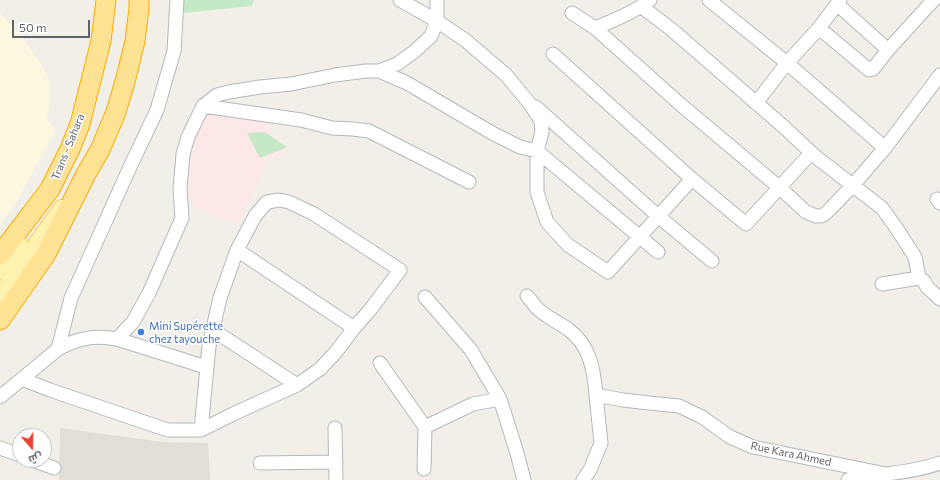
<!DOCTYPE html>
<meta charset="utf-8">
<style>
body{margin:0}
#map{position:relative;width:940px;height:480px;overflow:hidden;background:#f1efe8;font-family:Commissioner,Cairo,sans-serif}
canvas{display:block}
.north{position:absolute;left:12px;top:428px;width:40px;height:40px;box-sizing:border-box;background:#fff;border:1px solid #bfc1c3;border-radius:50%;rotate:160deg;font-size:11px;font-weight:700;line-height:16px;text-align:center;color:#5f6368}
.north::after{content:'';display:block;margin:auto;width:14px;height:18px;background:#ea4335;clip-path:polygon(50% 0,100% 100%,50% 72%,0 100%)}
.scale{position:absolute;left:12px;top:20px;width:78px;height:18px;box-sizing:border-box;border:2px solid #5f6368;border-top:0;padding-left:5px;font-size:12px;line-height:14px;white-space:nowrap;color:#5f6368;-webkit-text-stroke:3px #fff;paint-order:stroke}
</style>
<div id="map">
<canvas width="940" height="480"></canvas>
<div class="north">ش</div>
<div class="scale">50 m</div>
</div>
<script>
const context = document.querySelector('canvas').getContext('2d');
context.lineJoin = 'round';
function fill(path, color) { context.fillStyle = color; context.fill(path, 'evenodd'); }
function trace(path, color, width, dash) { context.strokeStyle = color; context.lineWidth = width; context.lineCap = dash ? 'butt' : 'round'; context.setLineDash(dash || []); context.stroke(path); }
function write(font, color, halo, rows, align = 'center') {
  context.font = font + ' Commissioner,sans-serif'; context.lineWidth = 3; context.setLineDash([]); context.textBaseline = 'middle'; context.strokeStyle = halo; context.fillStyle = color; for (const [text, x, y, turn = 0] of rows) {
    context.save(); context.translate(x, y); context.rotate((+turn || 0) * Math.PI / 180); context.textAlign = isNaN(turn) ? turn : align; if (halo) context.strokeText(text, 0, 0); context.fillText(text, 0, 0); context.restore();
  }
}
fill(new Path2D(`
 M0,13L20,35L39,61L50,82V100L47,119L56,130L17,201L0,225Z`), '#fef7e0');
fill(new Path2D(`
 M60,428L162,442L208,443L210,480H59Z`), '#e1ded6');
fill(new Path2D(`
 M204,111L265,118L272,137L291,151L268,159L238,225L192,206L195,201L184,196L188,142Z`), '#fce8e6');
fill(new Path2D(`
 M182,0H254L252,6L184,13Z
 M265,132L287,147L260,158L247,133Z`), '#c5e8c5');
const minor = new Path2D(`
 M400,0L437,21L465,40L506,75L530,104L541,121L542,132L537,151V192L547,222L568,245L608,272L692,179
 M709,0L787,63L885,148
 M837,4L888,50
 M642,7L671,29L784,127L816,157L882,208L897,229L915,257L919,278L924,281L927,287L940,299
 M572,13L595,28L680,104L780,188L806,212L816,216H821L825,214L834,205L853,185L885,148L940,75
 M595,28C613,21 635,12 650,0
 M819,28L869,70L873,69L888,50L928,6L934,0
 M553,54L692,179L746,224L811,153
 M379,71L407,83L492,133L520,147L537,151L658,252
 M756,103L787,63L819,28L840,0
 M203,106L301,120L332,128L353,129L369,131L469,182
 M536,107L658,216L712,261
 M937,199L940,203
 M237,250L354,328
 M882,284L919,278
 M527,296C531,300 534,305 537,308C546,317 558,322 568,329C590,345 594,370 596,395
 M425,297L471,350L500,399L517,453L524,480
 M213,330L297,385
 M117,339L133,322L149,293L182,218L180,189L183,154L188,137L203,106L217,95L229,92L260,87L291,84L335,75L366,71H379L397,64L415,51L431,36L437,21V0
 M58,349L71,298L130,167L157,110L174,51L177,0
 M380,363L425,427L424,469
 M22,379L50,390L141,421L168,430H201L233,414L297,385L320,369L336,352L354,328L370,310L400,270L314,214L289,202L279,200L267,202L255,216L237,250L220,298L209,346L201,430
 M0,397L58,349C78,338 94,335 117,339L206,367
 M425,427L473,404L500,399
 M335,428L336,480
 M0,448L20,455
 M32,460L54,468
 M260,463L336,462
 M583,480L590,470L601,443L596,395L623,400L649,403L679,406L702,417L730,437L753,447L886,474C904,472 923,469 940,463
 M848,480L878,475`);
const major = new Path2D(`
 M0,271L19,244
 M0,295L62,208`);
const highway = new Path2D(`
 M0,255L50,189L70,149L80,124L101,41L106,0
 M0,320L46,254L86,174L100,150L116,112L126,78L135,41L139,8V0`);
trace(minor, '#b5b8bc', 15);
trace(major, '#f2c960', 18);
trace(highway, '#f9ab00', 21);
trace(minor, '#fff', 13);
trace(major, '#fff2af', 16);
trace(highway, '#fde293', 19);
for (const [x, y, r, color] of [
 [141,332,4,"#3f7fe0"]
]) { const dot = new Path2D(); dot.arc(x, y, r, 0, 2 * Math.PI); context.fillStyle = color; context.fill(dot); trace(dot, '#fff', 1.5); }
write('11px', '#5f6368', '#fff', [
 ["Trans - Sahara",68,147,-68],
 ["Rue Kara Ahmed",791,454,12]
]);
write('11px', '#366cbe', '#fff', [
 ["Mini Supérette",149,326],
 ["chez tayouche",149,339]
], 'left');
</script>
